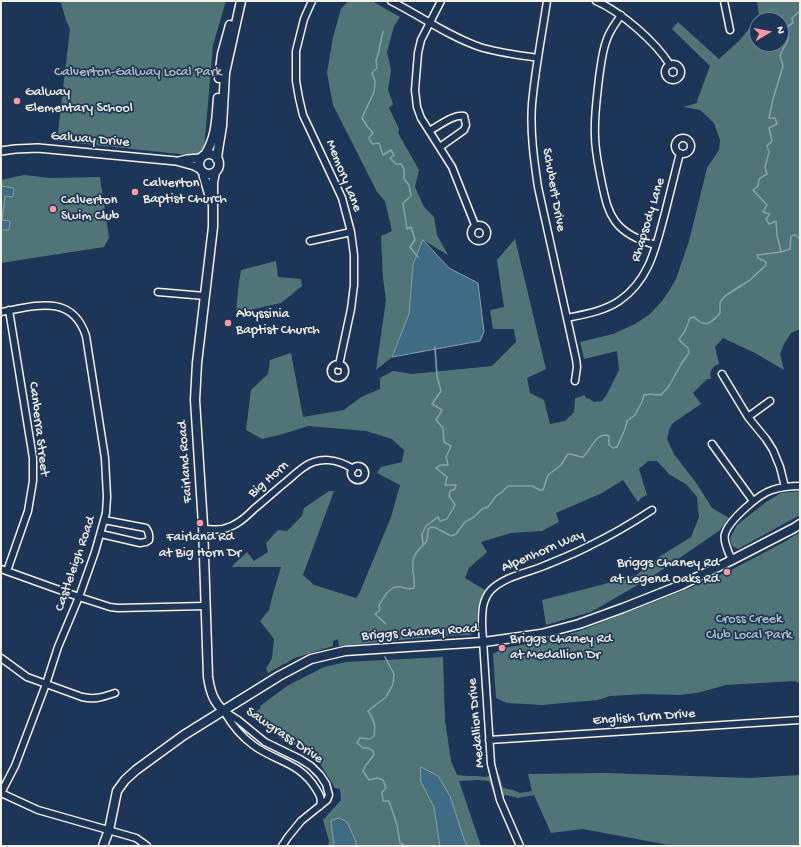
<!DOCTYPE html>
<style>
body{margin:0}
#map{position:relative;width:801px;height:847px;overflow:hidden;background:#1d3557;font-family:"Gochi Hand",sans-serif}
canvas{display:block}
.frame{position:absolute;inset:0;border:2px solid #f4f1e8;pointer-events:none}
.north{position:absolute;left:749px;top:12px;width:40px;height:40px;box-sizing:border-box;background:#1d3557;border:1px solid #738091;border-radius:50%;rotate:80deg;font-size:11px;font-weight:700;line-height:16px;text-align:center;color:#f4f1e8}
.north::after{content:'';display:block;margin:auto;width:14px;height:18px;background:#ff9aa2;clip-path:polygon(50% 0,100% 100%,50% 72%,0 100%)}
</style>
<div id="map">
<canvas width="801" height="847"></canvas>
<div class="frame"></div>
<div class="north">N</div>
</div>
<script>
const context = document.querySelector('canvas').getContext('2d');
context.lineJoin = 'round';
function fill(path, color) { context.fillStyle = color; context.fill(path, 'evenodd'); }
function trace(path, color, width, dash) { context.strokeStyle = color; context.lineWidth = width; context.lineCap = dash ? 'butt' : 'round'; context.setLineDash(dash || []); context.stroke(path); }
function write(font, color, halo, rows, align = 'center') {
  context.font = font + ' "Gochi Hand",sans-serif'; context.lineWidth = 3.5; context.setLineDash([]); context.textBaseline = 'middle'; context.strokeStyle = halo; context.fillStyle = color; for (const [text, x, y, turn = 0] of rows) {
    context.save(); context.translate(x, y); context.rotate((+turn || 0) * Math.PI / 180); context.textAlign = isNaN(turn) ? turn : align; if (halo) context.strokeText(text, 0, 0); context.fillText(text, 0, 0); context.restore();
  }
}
fill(new Path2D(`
 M50,1H226L213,45L204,149L198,156L57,141L70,29L66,20L61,3Z
 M348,1H372L400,17L394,26L387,52L391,70L388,90L393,104L389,108L399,129L398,133L419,170L415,187L424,207L434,217L437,235L448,255L423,240L413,265L409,314L392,357L376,370L386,300L383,278L381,236L392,231L385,201L377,192L333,105L327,73L333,37L341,9Z
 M757,1H800V329L791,333L784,344L780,354L784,370L755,353L723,338L715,347L719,364C712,366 709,372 711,379H707L693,393L701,404L673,423L669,430L667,439L674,454L697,484L712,508L729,518L719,531L653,576L591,612L546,625L542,600L601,585L636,575L659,557L691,537L699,517L697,497L686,484L670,475L657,461H648L639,469L647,495L641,498L638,502L623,480L602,493L556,513L559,522L542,531L511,533L481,542L487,552L469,568L465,578L485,590L478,607L476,629L470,635L442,636L339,646L338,639L333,641V646L295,658L268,673L266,669L272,658L274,639L260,621L269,610L273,594L281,567H232L234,564L247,552L254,561L268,552L266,543L278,530L287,531L302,516L304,508L329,491H334L303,575L314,585L356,598L359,594L391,517L400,485L377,473L381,467L402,462L404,450L392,439L366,431L308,426L283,434L262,439L246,430L251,390L268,374L270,360L291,353L303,417L344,410L361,397L380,389V378L393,371L412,374L492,366L516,342L514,329H493L490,310L504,307L497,260L515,239L546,369L527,378L530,393L544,400L550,424L565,421L574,412L575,398L580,397L584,395L587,399L588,398L594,402L602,401L606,396L619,370L617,351L584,359L580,342L613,334L635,324L650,314L662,301L669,291L676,279L689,241L707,168L719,150L720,140L714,123L700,110L683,107L697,103V101L710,66L672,29L678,22L719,59L740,40L759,16ZM757,20H781V44H757Z
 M24,175L50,178L100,177L109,238L104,247L1,263V180Z
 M276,261L278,277L301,279L302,286L281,303L236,313L239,282L241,270Z
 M800,491V515L738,549L732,546L730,538L737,525L766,502L781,493Z
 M800,532V683L794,681L726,685L697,693L679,695L645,694L610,696L598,700L542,705L507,703L496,698L493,654L504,648L550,640L582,630L690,588L731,570L786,541Z
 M443,657L445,720L451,761L457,775L467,776H477L485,777L499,774L503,788L513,790L520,793L532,791L528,774L605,773L750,778L800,775V846H674L583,829L551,833L534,795L518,798L506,795L496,798L489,781L478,780L459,781L481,846H328L329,841L323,820L341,800L340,789L335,788L317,759L295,745L280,739L277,730L257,720L254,713L261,708L260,706L287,686L324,667L346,662Z`), '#517577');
const water = new Path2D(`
 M1,186L14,188L13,197L5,196L2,220L10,221L9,230H1Z
 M423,240L449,268L478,283L484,332L480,341L392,357L409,314L413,265Z
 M421,767L438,776L450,796L464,839L467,846H440L434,807L421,782Z
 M340,818L347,822L356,842V846H334L331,821Z`);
fill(water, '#3f6b83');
trace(water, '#87a1ab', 1);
trace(new Path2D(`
 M383,31L378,55L376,60L377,68L372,73L375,81L374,92L362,118L367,126L373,133L369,138L372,144L379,143L383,155L391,150L394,155L390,158L396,164H401L404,169V179L409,185L411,196L403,203L407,229L411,227L415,240L410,247L418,257
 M781,252L777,235L776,221L769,224L766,219L770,214L763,212L767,205L753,190L758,186L759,179L767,174L765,167L769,152L767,146L772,141L769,128L777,124L775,118H769L773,99L783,66L780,55L788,40V26L793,23L792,18L800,11
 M423,544L422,534L426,526L438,517L440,521L447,519L455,505L449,496L450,491L455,489L456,485H445L447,477L436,468L441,465H448L446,457L451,446L444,442L443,428L436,420L442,410L432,404L441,391L437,376L435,347
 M386,624L375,614L380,610L379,605C384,597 390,585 401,587C406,588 409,590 414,588C416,577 410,568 414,557C417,550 422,547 426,542C428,538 428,533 428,529L431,527L436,528L451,536L456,534L465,522L474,517L482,509L488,507L496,496L502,492L508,486H532L540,490H543L548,475L561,465L568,454C573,453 578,457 583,457C589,452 592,442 599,437C601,436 603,435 606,435L609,436V445L613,448L617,447L625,429L627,421L635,415L642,402L644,395C651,393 654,395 661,395L669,386L681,364L689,353L688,348L681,342L679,339L685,331L690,318L694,317C705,328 711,324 720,313V302L725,296L750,280L766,265V262L758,258L757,255L781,252L790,249L791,237L793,235H796L800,239
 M385,657L394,674L393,684L386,697L368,711C374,720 376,725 374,736L370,739L360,738L357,743L363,748H368L373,751L374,755L366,765L363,771L369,780L378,778L383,780L386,788L382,792L383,801H389L397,825L400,843L406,846`), '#87a1ab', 1.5);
const minor = new Path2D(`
 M312,1L304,19L296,51V81L299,98L303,115L342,198L351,232L354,255V285L351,309L339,365
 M391,1C421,16 448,36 480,47C499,53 519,55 538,58
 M441,1L421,40L418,53L415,90L417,107L421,118L452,167L475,225
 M547,1C542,35 535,70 532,104C530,132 534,160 538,187L576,359L577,367L575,381
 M596,1C621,12 655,41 670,65
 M724,1L730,30
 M621,15C616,23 610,30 607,39C602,51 601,65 599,78C597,97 594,116 595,136C595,152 599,168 602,184C605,197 607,210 615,221C625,235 641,241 656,245
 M665 72a8 8 0 1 1 16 0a8 8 0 1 1-16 0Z
 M429,131C439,126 453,114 464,116L466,125L464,130L440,147
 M675 146a8 8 0 1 1 16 0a8 8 0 1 1-16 0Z
 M471 233a8 8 0 1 1 16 0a8 8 0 1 1-16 0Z
 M310,241L351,232
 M158,292L205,296
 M1,312C35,306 72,293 86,336L105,458L107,497L106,513L95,552L79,597L58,647L46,684L15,766L1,793
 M567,318C586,314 604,311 619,301C650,280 656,246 665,213C670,193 675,173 680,153
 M331 371a7 7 0 1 1 14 0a7 7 0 1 1-14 0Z
 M722,374L748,417L766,439L773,450L780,467L785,487
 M748,417L770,401
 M712,444L753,501
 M351 473a7 7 0 1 1 14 0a7 7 0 1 1-14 0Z
 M203,529C209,529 217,530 223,529C236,526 245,518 254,509C265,500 276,490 287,481C293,476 298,471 304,467C319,456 338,459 353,469
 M101,534L140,543L146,542L149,540C150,535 149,532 146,528L104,520
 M732,560C729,554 723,540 725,534C729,520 759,494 772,490C781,487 791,486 800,486
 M1,569L79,597L110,607L118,608L205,606
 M7,571L28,511L33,481V458L9,310
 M1,658L27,677L82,697C95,700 103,697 115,693
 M224,711L238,720L265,742L300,759L311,766L320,775L326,784L329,795L327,800L301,821L288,837L282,846
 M225,713C232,725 241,736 253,745C276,762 300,762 316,789C320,795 322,799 320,806
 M489,740L800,720
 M1,793L38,810L136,838L147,846
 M520,846L500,800L491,764L482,625C482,612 482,600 491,590C505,576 528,573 546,565C561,559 576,553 591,545C612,535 632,523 652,510`);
const tertiary = new Path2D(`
 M1,151L15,149L38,148L176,161L194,166L200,169
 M179,161L187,159L200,158`);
const secondary = new Path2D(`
 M219,78L222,54L230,25
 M199 164a10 10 0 1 1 20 0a10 10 0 1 1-20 0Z
 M205,155C217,135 216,120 218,98
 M217,159L218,150L222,126L225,73L241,1
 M203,172L204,177L211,201
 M215,172L213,183V227L197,363L195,400L203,525L208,677C210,690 213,702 224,711
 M103,846L109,830L117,791L125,780L136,770L184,735L279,676L311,659L345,651L484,642L541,634L579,624L623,608L681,585L732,560L794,528L800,524`);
trace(minor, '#f4f1e8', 9);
trace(tertiary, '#f4f1e8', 10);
trace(secondary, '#f4f1e8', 11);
trace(minor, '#1d3557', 6);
trace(tertiary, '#1d3557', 7);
trace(secondary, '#1d3557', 8);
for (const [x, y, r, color] of [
 [17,101,4,"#ff9aa2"],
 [135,192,4,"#ff9aa2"],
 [53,209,4,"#ff9aa2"],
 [228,323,4,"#ff9aa2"],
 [200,523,4,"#ff9aa2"],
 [727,572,4,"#ff9aa2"],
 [502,648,4,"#ff9aa2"]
]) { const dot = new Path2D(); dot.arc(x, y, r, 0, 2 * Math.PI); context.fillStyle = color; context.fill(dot); trace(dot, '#1d3557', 1.5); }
write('14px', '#b3bfbb', '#1d3557', [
 ["Calverton-Galway Local Park",138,73],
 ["Cross Creek",749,620],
 ["Club Local Park",749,636]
]);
write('14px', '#f4f1e8', '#1d3557', [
 ["Galway",25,93],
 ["Elementary School",25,109],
 ["Calverton",143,184],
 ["Baptist Church",143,200],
 ["Calverton",61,201],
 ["Swim Club",61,217],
 ["Abyssinia",236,315],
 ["Baptist Church",236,331],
 ["Fairland Rd",200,538,"center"],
 ["at Big Horn Dr",200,554,"center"],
 ["Briggs Chaney Rd",719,564,"right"],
 ["at Legend Oaks Rd",719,580,"right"],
 ["Briggs Chaney Rd",510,640],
 ["at Medallion Dr",510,656]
], 'left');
write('14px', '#f4f1e8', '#1d3557', [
 ["Galway Drive",90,140,5],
 ["Memory Lane",343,176,68],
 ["Schubert Drive",553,190,80],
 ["Rhapsody Lane",649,220,-73],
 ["Canberra Street",38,429,83],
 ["Fairland Road",186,462,-94],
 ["Big Horn",269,480,-41],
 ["Alpenhorn Way",543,552,-23],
 ["Castleleigh Road",76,564,-71],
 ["Briggs Chaney Road",420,633,-4],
 ["English Turn Drive",644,718,-4],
 ["Medallion Drive",477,723,-95],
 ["Sawgrass Drive",284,736,34]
]);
</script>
